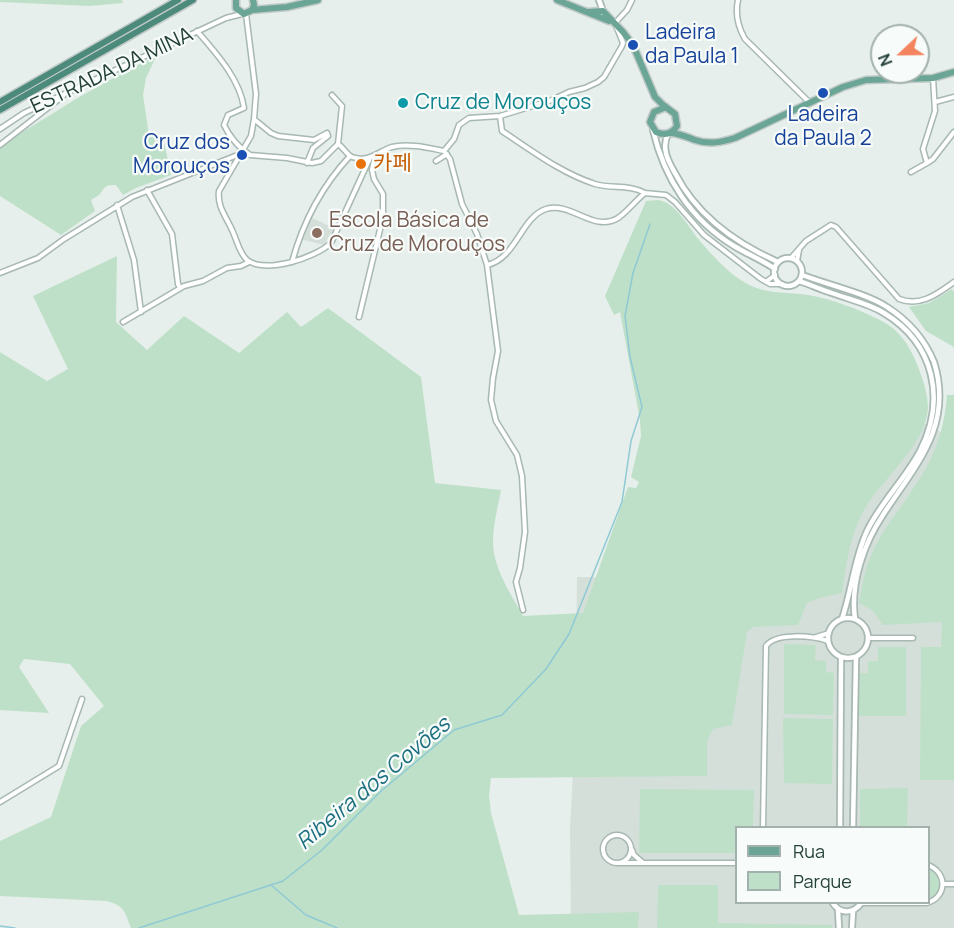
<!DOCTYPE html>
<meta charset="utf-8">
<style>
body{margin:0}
#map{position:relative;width:954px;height:928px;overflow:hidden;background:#e6efeb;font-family:Manrope,sans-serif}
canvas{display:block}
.legend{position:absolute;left:735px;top:826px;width:195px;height:78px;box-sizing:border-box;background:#f7fbf9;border:2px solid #a3b1ad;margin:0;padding:8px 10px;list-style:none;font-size:18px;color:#24423a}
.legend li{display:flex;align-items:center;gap:12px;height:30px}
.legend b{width:30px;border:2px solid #a3b1ad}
.north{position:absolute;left:870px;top:24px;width:60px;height:60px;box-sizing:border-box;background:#f7fbf9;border:2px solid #a3b1ad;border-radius:50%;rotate:248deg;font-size:16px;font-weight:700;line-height:24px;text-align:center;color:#24423a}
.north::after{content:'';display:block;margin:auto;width:21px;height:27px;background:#f4845f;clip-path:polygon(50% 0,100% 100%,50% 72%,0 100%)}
</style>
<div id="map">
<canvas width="954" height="928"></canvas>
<ul class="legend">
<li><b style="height:8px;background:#6aa596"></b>Rua</li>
<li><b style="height:16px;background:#bfe0c8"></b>Parque</li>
</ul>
<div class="north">N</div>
</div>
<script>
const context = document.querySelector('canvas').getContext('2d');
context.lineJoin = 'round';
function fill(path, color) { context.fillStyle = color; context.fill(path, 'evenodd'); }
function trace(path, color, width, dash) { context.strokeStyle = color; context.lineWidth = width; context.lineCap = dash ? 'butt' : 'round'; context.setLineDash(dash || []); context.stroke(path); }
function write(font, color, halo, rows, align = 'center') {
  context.font = font + ' Manrope,"Noto Sans KR",sans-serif'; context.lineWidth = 4.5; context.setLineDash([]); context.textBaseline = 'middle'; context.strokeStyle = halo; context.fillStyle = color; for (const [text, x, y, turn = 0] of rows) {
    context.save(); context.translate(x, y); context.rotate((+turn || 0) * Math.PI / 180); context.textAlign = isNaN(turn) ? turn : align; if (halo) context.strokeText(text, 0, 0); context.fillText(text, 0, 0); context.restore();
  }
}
fill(new Path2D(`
 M310,217L334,228L324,245L300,239Z
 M865,392L954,439V928H571L570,829L575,734L577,577L785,579ZM736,828H928V902H736Z`), '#d4dfda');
fill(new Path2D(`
 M0,0H122L123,3L89,6L0,2Z
 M157,55L146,78L143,95L149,135L164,142L171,175L136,188L123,195L116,185C102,185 106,188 99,195C97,197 93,198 91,200L95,211L61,235L0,196V148C17,134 36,124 55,112C88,91 122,73 157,55Z
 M658,200C676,203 688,226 699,240C714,257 732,278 754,287C771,294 789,292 808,295C832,299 858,309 880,320C899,329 909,345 917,364C922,377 928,393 928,408C926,447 879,480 862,514C849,539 846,567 842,593L819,598L807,603L798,625L753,627L747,632L732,725L713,729L707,741V776L491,778L489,795L491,813L519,915L639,912L638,928H131C125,912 124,905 106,901L0,896V841L51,817L81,726L104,706L70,664L24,659L19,667L49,713L0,710V352L47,381L68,369L33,296L117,256L116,322L147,350L184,316L239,353L287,312L301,327L328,308L421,377L435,483L501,490C498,507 493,525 493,542C493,568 511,594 523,616L583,613L628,487L636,488L639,482L631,477L641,436L640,420L620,312L614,315L605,296L646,201Z
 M952,289L954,292V347L926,331L909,307L929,303Z
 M947,395H954V780H920L921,647H941L942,622L883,625L872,610L859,603C862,588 864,572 870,558C884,524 910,498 927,466C939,444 945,420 947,395Z
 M784,644L816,645L815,660L826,661V672L834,673L833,715L784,714Z
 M878,647H906V716H859V673H868V661H878Z
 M783,718L833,719L832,784L784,783Z
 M908,788L907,827H860V789Z
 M640,789L754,790L753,827L736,828V853H639Z
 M928,868C945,874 944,892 929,899Z
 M658,885H718V923L832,925V928H657Z`), '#bfe0c8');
trace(new Path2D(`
 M271,885L306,915L337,928
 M0,926L15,928
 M139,928L283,881L322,850L381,791L454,730L502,715L546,669L569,634L622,502L631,441L642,407L630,357L625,316L633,273L650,224`), '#8ec9d4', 1.5);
const minor = new Path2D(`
 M738,0C735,14 738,27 745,39L809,102
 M246,14L256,94L254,119L251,136L219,191C217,207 226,216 232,230C237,240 239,253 247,260C266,274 315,258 331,243L370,158
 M197,31C216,53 240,79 244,108L228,115L224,125C229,136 239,148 250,155L287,158L312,163L321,161L338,144
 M933,78L935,111L923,149L927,163L933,159L954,132
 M332,95L342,106L338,144
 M935,102L954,97
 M500,116L502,131C531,150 561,173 595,184C612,189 629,184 645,193
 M255,120L271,133L278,136L314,140L327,133L328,136L313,148L307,163
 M0,129L24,113L226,18L242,14
 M338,144C343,147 347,155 352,157C368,163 379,151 392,147C408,143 429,148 444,151
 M0,145L63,96
 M444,151L450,159L462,204L477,234L487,265L498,351L493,378L491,400L496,421L517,455L522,476L525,532L520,568L516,582L523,610
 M444,151L454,139L459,125L469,118L500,116L552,100L569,92L585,88L598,82L604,77L622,46L623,43L615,23L627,10L632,0
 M436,161L447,154
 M911,172L927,163
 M147,190L172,234L178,284L180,288
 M117,205L134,260L141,312
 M791,258L806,241L831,225L836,227L899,299C921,307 937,294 954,282
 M797,261L799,250
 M292,262C303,222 322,186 350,156
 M487,265C516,259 521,217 546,209C571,201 593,233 618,218C627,212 636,200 645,193L666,195L675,202L704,235L761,279L770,284H782
 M0,273L38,258L64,239L132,197L240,154
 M767,281L775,275
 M359,317L383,217V194L374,179L372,170L375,156
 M123,322L184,286L203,281L227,268L241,266L249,262
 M816,637L829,633
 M868,638H913
 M0,802L59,766L82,699
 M763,828L766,646C776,632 813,636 828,641
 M603 849a14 14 0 1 1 28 0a14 14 0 1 1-28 0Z
 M632,850L634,855L642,862
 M619,863H736
 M943,884H954
 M862,903H927C947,897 948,873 928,865`);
const tertiary = new Path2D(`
 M599,0L603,11L601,13
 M653,130C664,178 691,220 734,246C747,254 762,260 775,269
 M668,134C661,148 668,161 675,173C697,216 735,243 778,262
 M774 272a14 14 0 1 1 28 0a14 14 0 1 1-28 0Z
 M802,275C826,284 868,294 887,307C909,321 924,338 934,362C954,426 915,466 883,515C864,543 850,584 855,619
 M799,281C809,284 819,289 829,292C847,299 868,303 884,313C935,344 946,400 920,451C905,479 881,502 867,531C854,559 852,589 842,619
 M828 638a20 20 0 1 1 40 0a20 20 0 1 1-40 0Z
 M840,828L841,658
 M853,828L856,657
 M832,902C840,915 854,914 862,902
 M838,910L839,928
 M852,928L853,911`);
const primary = new Path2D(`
 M236,0V8L244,14L252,10L254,5L253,0
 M557,0L609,21
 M252,10L287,7L318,0
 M588,12L603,11L623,32L633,45L655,97L663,105L675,114L677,126C672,134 665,136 656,132L650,122L654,112L666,107
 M671,133C681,134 687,137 695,140C709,145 722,142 735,138L843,87L866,80L933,78L954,72`);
const trunk = new Path2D(`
 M0,102L178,0
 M0,110L193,0`);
trace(minor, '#a8b8b2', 7);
trace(tertiary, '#a8b8b2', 8);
trace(primary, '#c2cac8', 9);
trace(trunk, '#c2cac8', 9);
trace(minor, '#fff', 4);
trace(tertiary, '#fff', 4.5);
trace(primary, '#6aa596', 6);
trace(trunk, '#4c8a7c', 6);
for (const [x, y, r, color] of [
 [633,45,6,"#1a4fb4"],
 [823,93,6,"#1a4fb4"],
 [403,103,6,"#0f9aa8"],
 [242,155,6,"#1a4fb4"],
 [361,164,6,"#e8710a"],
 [317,233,6,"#8d6e63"]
]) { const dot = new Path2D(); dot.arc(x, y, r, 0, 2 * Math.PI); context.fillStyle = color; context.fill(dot); trace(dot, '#f7fbf9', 2); }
write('21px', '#164399', '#f7fbf9', [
 ["Ladeira",645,33],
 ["da Paula 1",645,57],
 ["Ladeira",823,115,"center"],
 ["da Paula 2",823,139,"center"],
 ["Cruz dos",230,143,"right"],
 ["Morouços",230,167,"right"]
], 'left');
write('21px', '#24423a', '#f7fbf9', [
 ["ESTRADA DA MINA",112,71,-25]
]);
write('21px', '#0d838f', '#f7fbf9', [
 ["Cruz de Morouços",415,103]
], 'left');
write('21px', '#c56008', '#f7fbf9', [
 ["카페",373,164]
], 'left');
write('21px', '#785e54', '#f7fbf9', [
 ["Escola Básica de",329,221],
 ["Cruz de Morouços",329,245]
], 'left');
write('italic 22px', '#1c6f80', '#f7fbf9', [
 ["Ribeira dos Covões",374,784,-40]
]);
</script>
